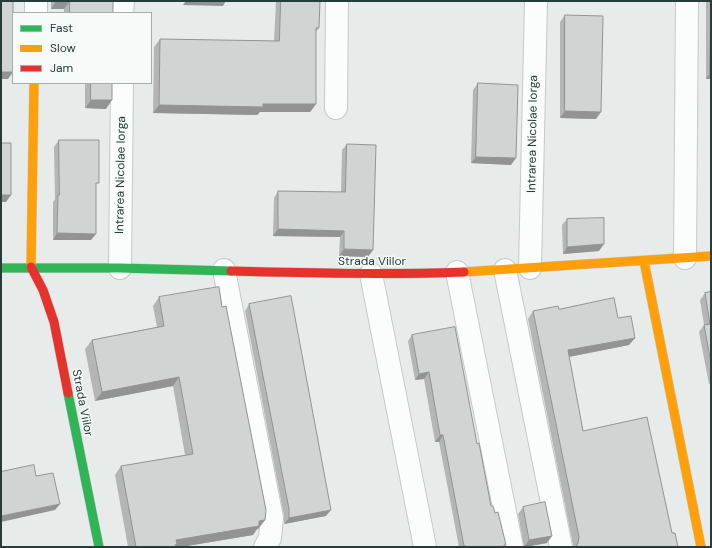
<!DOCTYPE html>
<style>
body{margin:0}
#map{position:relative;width:712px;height:548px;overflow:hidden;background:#e7ecea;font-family:"DM Sans",sans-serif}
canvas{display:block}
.frame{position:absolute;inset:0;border:2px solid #263d39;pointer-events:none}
.legend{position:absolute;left:12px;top:12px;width:140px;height:72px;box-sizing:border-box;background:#f6faf8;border:1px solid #a3aeac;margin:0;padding:5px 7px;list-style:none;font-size:12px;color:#263d39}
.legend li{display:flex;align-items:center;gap:8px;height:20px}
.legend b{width:20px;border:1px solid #a3aeac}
</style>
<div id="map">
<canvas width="712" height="548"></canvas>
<div class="frame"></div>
<ul class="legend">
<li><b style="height:5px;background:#30b455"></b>Fast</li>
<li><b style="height:5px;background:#ff9f0a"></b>Slow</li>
<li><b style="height:5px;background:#e5322d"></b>Jam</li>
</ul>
</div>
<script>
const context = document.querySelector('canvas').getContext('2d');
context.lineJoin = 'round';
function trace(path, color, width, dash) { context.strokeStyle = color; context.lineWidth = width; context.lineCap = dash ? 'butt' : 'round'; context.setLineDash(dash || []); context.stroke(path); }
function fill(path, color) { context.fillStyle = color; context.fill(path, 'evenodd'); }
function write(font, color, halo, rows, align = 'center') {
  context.font = font + ' "DM Sans",sans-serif'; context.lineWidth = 3; context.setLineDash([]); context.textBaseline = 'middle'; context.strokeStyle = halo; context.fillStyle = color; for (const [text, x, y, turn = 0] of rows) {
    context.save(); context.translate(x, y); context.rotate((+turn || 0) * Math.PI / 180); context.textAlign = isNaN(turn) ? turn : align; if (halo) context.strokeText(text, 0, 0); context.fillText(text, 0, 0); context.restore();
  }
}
const street = new Path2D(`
 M36,13V1
 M122,13L123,1
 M336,108L337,1
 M685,258L687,1
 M120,268L122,83
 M530,268L536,1
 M224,270L272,518L270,538L265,547
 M505,270L561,547
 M457,272L512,547
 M371,274L425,547`);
const fast = new Path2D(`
 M1,268H120L231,271
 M68,393L99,547`);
const slow = new Path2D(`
 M644,261L701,547
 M31,267L34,83
 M464,272L711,256`);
const jam = new Path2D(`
 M31,267L43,290L54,322L68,393
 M231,271C309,273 387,275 464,272`);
trace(street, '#c4c9c7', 24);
trace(fast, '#c4cac8', 10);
trace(slow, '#c4cac8', 10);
trace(jam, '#c4cac8', 10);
trace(street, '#fbfcfc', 22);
trace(fast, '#30b455', 9);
trace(slow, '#ff9f0a', 9);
trace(jam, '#e5322d', 9);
fill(new Path2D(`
 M51,1H113V13H64V9H51Z
 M276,1H320L319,28L316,32V104L310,112H260L257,115L153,113L154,47L160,39L274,41Z
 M706,1H711V222H710V79H706Z
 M565,15L596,119L560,118V22Z
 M85,83H112L106,109L85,108Z
 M478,83L511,165L471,163L473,90Z
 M59,140L96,186L91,240H53V202L55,199L54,147Z
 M347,144L368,257L339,256L340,237L273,236L274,198L278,191L341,192L342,150Z
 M567,219L599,251L563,254L562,225Z
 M711,292V384H709L699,332L704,325L700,300L705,293Z
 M159,297L222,307L265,520L258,529H257L253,535L181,547H128L115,475L121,466L185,455L173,386L95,401L85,349L92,340L157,327L153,306Z
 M249,304L326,516L284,524V516L245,311Z
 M559,309L618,318L635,338L629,345L569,357L583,431L672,533L678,547H573V545L528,319L533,311Z
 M412,335L477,444L491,506L495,513L506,545L504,547H459L439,442H435L424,379L415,380L408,341Z
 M523,507L547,543L524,547L518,514Z`), '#b3b6b5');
fill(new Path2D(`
 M56,1H70L64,9H51Z
 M186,1H226L223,6L183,5Z
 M1,72H13L8,79H1Z
 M710,73H711V78L710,79H706Z
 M91,100H112L106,109L85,108Z
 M263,104H316L310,112H260L257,115L153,113L159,105Z
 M565,111L601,112L596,119L560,118Z
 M476,157L516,158L511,165L471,163Z
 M1,195H11L6,202H1Z
 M278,229L344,231L340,237L273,236Z
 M57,233L96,234L91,240H53Z
 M604,244L599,251L563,254L567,247Z
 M344,249L373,250L368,257L339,256Z
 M635,338L629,345L563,358L568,350Z
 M429,372L424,379L415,380L419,374Z
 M179,377L173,386L95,401L102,392Z
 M440,435H443L439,442H435Z
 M60,504L55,510L1,522V516Z
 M331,510L326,516L284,524L289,518Z
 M265,520L258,529H257L253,535L181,547H171L176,540Z
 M552,536L547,543L524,547L529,540Z`), '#929494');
const building = new Path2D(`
 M1,1H13V72H1Z
 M70,1H113V13H70Z
 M281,1H320L319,28H316V104H263V107L159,105L160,39L279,41Z
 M711,1V73H710Z
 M565,15L603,16L601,112L565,111Z
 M91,83H112V100H91Z
 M478,83L518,85L516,158L476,157Z
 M59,140H99V183H96V234L57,233L58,195H59Z
 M1,143H11V195H1Z
 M347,144L376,145L373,250L344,249V231L278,229V191L345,192Z
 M604,218V244L567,247V219Z
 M219,287L222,307L226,306L266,510L265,520L259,521V526L176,540L177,544L175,545L176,547H136L121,466L193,454L179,377L102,392L92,340L164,326L159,297Z
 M711,292V363L704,325L710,324L705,293Z
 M291,296L331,510L289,518V509L249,304Z
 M614,298L618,318L631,316L635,338L568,350L583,431L647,417L672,533H675L678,547H576L578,543L579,537L533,311L558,306L559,309Z
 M455,327L477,444L479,443L491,506H493L495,513L498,512L506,545H504V547H466V546H464L443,435H440L429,372L419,374L412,335Z
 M34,465L36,476L53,473L60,504L1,516V472Z
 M545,502L552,536L529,540L523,507Z`);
fill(building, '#d0d4d3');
trace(building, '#929494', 1);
write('12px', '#263d39', '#f6faf8', [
 ["Intrarea Nicolae Iorga",533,134,-89],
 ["Intrarea Nicolae Iorga",121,175,-89],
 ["Strada Viilor",372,262],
 ["Strada Viilor",82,403,79]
]);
</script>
